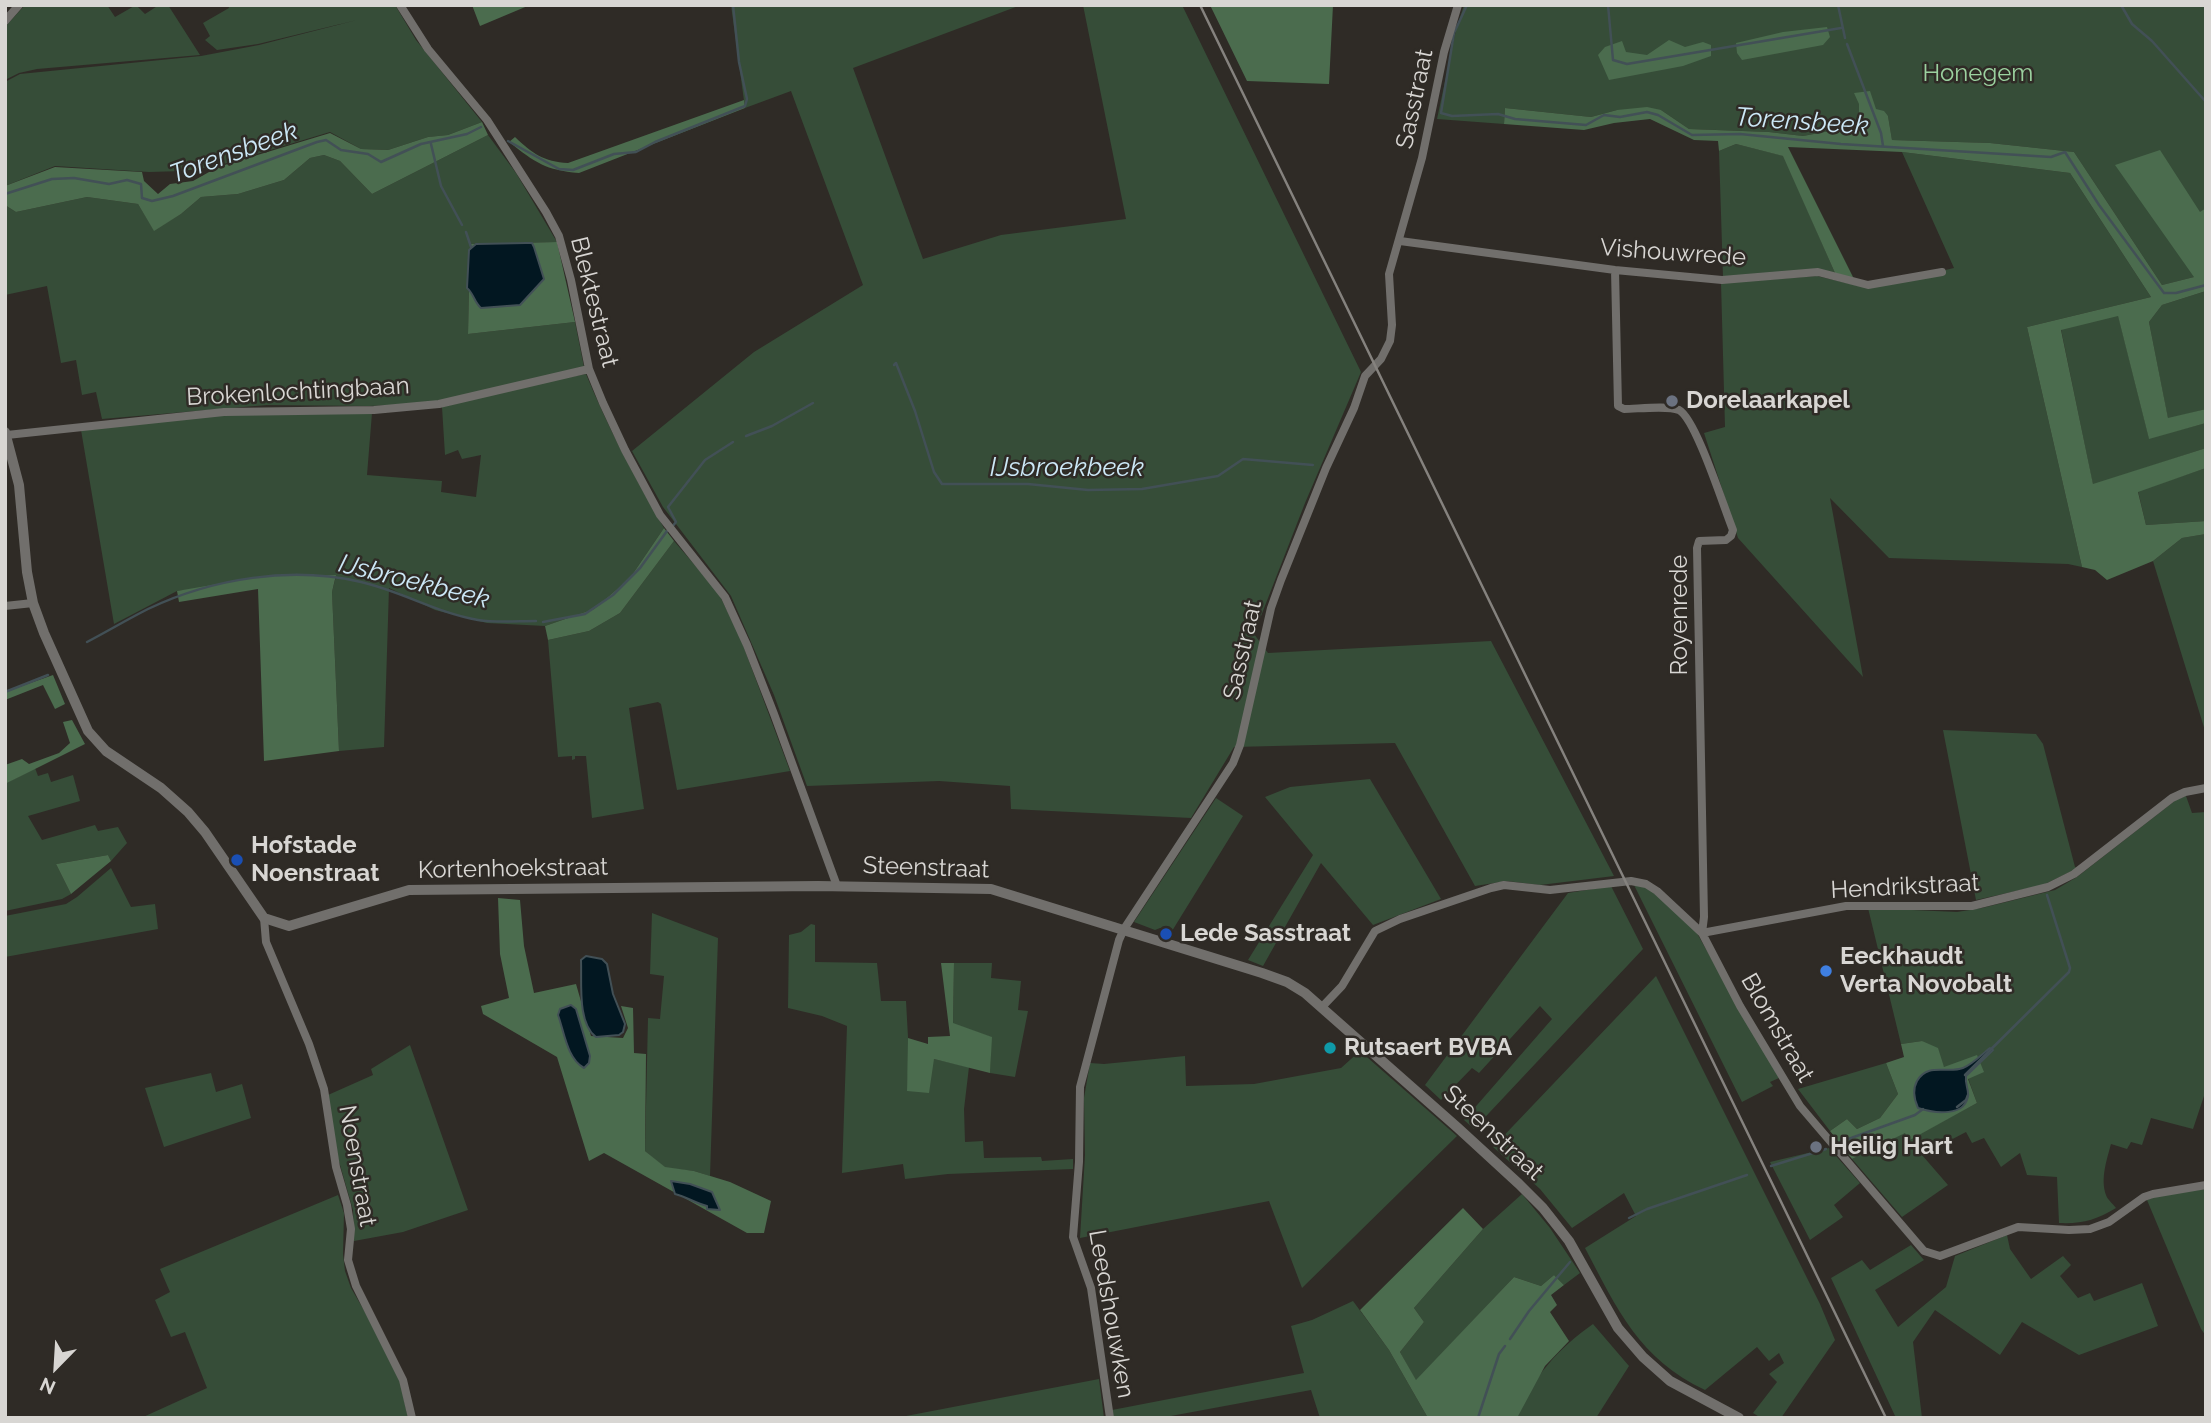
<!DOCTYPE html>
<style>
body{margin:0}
#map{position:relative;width:2211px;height:1423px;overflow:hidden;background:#2f2b26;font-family:Raleway,sans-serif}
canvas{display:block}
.frame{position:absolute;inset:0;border:7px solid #d8d6d3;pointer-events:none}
.north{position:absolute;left:21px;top:1332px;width:70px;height:70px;-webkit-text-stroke:5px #2f2b26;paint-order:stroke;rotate:204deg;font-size:19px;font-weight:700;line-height:28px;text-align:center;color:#d8d6d3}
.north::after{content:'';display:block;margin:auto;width:24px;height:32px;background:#d8d6d3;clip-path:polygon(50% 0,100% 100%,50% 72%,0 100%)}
</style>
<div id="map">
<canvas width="2211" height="1423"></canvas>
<div class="frame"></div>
<div class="north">N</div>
</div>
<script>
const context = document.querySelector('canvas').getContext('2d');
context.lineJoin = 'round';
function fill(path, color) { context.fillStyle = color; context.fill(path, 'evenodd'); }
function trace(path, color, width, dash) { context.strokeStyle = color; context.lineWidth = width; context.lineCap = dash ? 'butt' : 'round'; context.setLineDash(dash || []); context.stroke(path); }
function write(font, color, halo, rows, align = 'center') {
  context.font = font + ' Raleway,sans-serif'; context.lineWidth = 5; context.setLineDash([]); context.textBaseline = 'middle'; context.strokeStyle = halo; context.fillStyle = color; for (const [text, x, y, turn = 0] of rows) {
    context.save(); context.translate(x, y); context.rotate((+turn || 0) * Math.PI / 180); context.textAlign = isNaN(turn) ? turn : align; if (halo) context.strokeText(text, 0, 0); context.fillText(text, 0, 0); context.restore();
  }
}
fill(new Path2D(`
 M25,5H107L115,17L136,5L145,14L159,5H168L200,55L37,69L19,73L5,80V27Z
 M228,5H395L416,40L482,122L448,135L428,137L388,150L361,149L330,132L217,166L183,171L149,172L55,166L5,186V82L20,74L201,56L259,45L357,20L258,44L217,50L205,40L210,36L203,23L229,8Z
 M731,5H1021L853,68L923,259L1001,235L1126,219L1083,5H1182L1361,372L1305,503L1254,634L1268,653L1491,641L1614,876L1540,885L1507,881L1475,886L1395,743L1234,747L1191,818L1011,809L1010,786L939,781L807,786L774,695L731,596L663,507L632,451L754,352L863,285L791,91L745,108Z
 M1464,5H2206V208L2200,213L2194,277L2162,285L2074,152L1990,143L1892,140L1888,116L1859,104V118L1853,124L1835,130L1803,136L1769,132L1689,129L1661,110H1617L1591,117L1505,108L1504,124L1437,119L1456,30Z
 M488,135L516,173L557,242L470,244L468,334L575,322L584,367L445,400L416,404L369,406L267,405L102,419L96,392L82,395L76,360L61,363L47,286L5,295V205L16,212L87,197L138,204L154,230L181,214L201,197L238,194L284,180L310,158L324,155L340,161L372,194Z
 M1736,144L1784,156L1835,273L1723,277L1719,151Z
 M1902,152L2070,173L2151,297L2027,327L2082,567L2068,564L1889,558L1830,498L1863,677L1738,538L1704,433L1725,427L1721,283L1817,276L1868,288L1954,268Z
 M2206,291V409L2168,419L2149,322L2162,305Z
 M2118,315L2149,438L2206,423V448L2093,485L2061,329Z
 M586,374C608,428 635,478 664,528L630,578L594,609L545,626L487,623L435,610L389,588L384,747L339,751L332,592L336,576L177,591L114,624L81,430L226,414L372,413L367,475L442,481L441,492L476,497L481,455L462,459L458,450L445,455L442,407L542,382Z
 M2206,468V521L2146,525L2138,491Z
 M2206,534V734L2153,561L2182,538Z
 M674,541L718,592L740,637L790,771L677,790L661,704L658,702L629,708L644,809L592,818L586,756H575V759L572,760V756L558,757L548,640L589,631L620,613Z
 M1943,730L2036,734L2043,744L2075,867L2078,868L2043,885L1976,900Z
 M35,768L38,776L48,773L51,782L73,775L80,801L28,816L42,840L95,825L98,831L118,827L127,843L111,861L108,855L56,864L71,894L62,899L5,911V784Z
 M1370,779L1441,899L1373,925L1321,863L1263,966L1248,960L1313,855L1265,797L1290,787Z
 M2186,796L2192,813L2206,812V1090L2193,1129L2151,1118L2142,1145L2131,1142L2127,1149L2111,1144C2107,1159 2100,1179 2106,1195C2107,1199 2113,1204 2116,1208C2096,1220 2082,1224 2059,1223L2057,1177L2027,1175L2020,1153L2001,1167L1984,1138L1972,1143L1966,1132L1922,1155L1948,1185L1902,1217L1852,1159L1905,1132L1908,1140L1977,1103L1968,1078L1944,1067L1922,1041L1901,1044L1868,908L1957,912L1982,908L2055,890L2077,877L2176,800Z
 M1216,798L1243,816L1172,931L1160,928L1155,930L1134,922Z
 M111,868L131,907L155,904L158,929L5,957V916L66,904L77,897Z
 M1634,885H1643L1652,891L1694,928L1779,1078L1770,1082L1773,1086L1742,1102Z
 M1611,886L1643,949L1474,1129L1464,1120L1552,1019L1540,1006L1479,1073L1472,1068L1441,1100L1425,1085L1568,893Z
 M652,913L718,938L710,1176L694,1171L665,1168L645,1151L648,1018L660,1019L664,976L650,974Z
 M811,924L815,925V962L877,963L881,1001H906L909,1055L907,1091L934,1059L969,1067L964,1109L965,1142L983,1141L984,1158L1041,1157L1042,1161L1073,1159V1169L948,1174L905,1179L903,1164L842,1173L847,1026L822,1016L788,1008L789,935L801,932Z
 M954,963H992L991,978L1021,981L1018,1010L1028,1011L1015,1077L990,1073L991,1037L953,1024Z
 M1656,976L1820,1304L1835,1340L1781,1418H1761L1753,1413L1777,1382L1769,1374L1784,1363L1779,1353L1769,1361L1757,1347L1705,1390C1639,1359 1617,1309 1585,1248L1636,1216L1624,1193L1572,1228L1540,1189L1493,1147Z
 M410,1045L468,1210L403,1232L354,1241L353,1210L338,1158L328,1095L373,1075L371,1069Z
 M1360,1051L1457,1136L1302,1288L1269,1201L1080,1238L1085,1155L1084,1098L1090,1063L1104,1064L1185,1056L1186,1086L1254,1084L1341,1068Z
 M1886,1063L1898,1094L1880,1118L1857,1129L1847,1119L1830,1131L1798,1089Z
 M211,1073L216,1092L242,1084L251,1118L164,1147L145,1088Z
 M1829,1148L1860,1183L1834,1205L1843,1217L1810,1240L1770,1162Z
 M2206,1189V1336L2201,1329L2147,1200L2164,1194Z
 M1522,1194L1550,1228L1580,1273L1564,1285L1554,1275L1541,1286L1514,1277L1416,1381L1400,1352L1424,1322L1414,1308L1483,1229Z
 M338,1195L344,1213L343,1254L345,1271L351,1288L369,1319L400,1381L408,1418H141L207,1388L185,1332L171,1337L155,1300L170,1292L160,1269Z
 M2007,1235L2010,1249L2031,1279L2063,1256L2071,1265L2060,1276L2078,1298L2090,1293L2094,1301L2142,1283L2158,1326L2079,1355L2022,1322L2000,1355L1935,1310L1913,1342L1922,1418H1896L1831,1278L1862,1260L1870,1270L1911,1245L1924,1260L1875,1290L1898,1327L1946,1287L1955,1256Z
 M1353,1301L1389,1350L1428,1418H1320L1311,1390L1160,1418H1113L1112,1410L1304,1373L1291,1326L1312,1320Z
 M1593,1324L1629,1366L1596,1418H1517C1531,1378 1560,1347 1593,1324Z
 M1099,1379L1104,1418H906V1416Z`), '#364d38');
fill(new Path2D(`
 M472,5H530L480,26Z
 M1210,5H1333L1329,84L1247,81Z
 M1827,27L1830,37L1823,45L1742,60L1737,53L1736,43L1783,32Z
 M1669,40L1685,47L1703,42L1711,45V56L1683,66L1609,80L1598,55L1605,47L1622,41L1626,52L1647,55Z
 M1870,91L1876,109L1884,111L1888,116L1892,140L1990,143L2074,152L2162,285L2194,277L2115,165L2160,150L2200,212L2206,208V291L2162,305L2149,322L2168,418L2206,409V423L2149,439L2118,316L2061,330L2093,484L2206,448V468L2138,492L2146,525L2206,521V534L2182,538L2153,561L2107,580L2095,570L2082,567L2027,327L2151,297L2070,173L1902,152L1788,147L1854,279L1835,273L1783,156L1736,144L1719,151L1718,141L1694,140L1650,119L1614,123L1584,130L1504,124L1505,108L1591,117L1617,110L1647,107L1661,110L1689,129L1769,132L1803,136L1835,130L1853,124L1859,118V104L1854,93Z
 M744,100L745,108L579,173C545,170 536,163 509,142L515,137C532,153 544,162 568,163Z
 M482,122L488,135L372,194L340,161L324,155L310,158L284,180L238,194L201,197L181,214L154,231L138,204L87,197L16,212L5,205V186L55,167L142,172L144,181L158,194L170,184L193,181L218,167L330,133L361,149L388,150L428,137L448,135Z
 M557,242L575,322L468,334L470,244Z
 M664,528L674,541L620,613L589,631L548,640L545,626L594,609L630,578Z
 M336,575L332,592L339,751L264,761L258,589L179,602L177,591L264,576Z
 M53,675L65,704L55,709L43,685L5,700V692Z
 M72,720L85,744L5,784V765L22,759L29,764L59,753L70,743L63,722Z
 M108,855L111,861L71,894L56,864Z
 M498,898L520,900L524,946L534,993L576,984L591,1036L623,1038L628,1028L621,1006L633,1008L634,1053L646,1054L645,1151L665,1167L694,1171L730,1182L771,1201L764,1233H747L604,1153L589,1161L557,1057L483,1014L481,1006L509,998L500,954Z
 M941,963H954L953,1023L992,1037L990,1073L934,1059L929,1093L907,1091L908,1038L928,1044V1037L950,1036Z
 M1922,1041L1938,1048L1944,1067L1977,1055L1984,1072L1968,1079L1977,1103L1908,1141L1905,1133L1852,1159L1830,1131L1847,1119L1857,1129L1880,1118L1898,1094L1886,1063L1904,1057L1901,1044Z
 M1463,1208L1483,1229L1414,1308L1424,1322L1400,1352L1416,1380L1514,1277L1541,1286L1554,1275L1564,1285L1551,1295L1557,1305L1550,1312L1569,1341L1545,1366L1517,1418H1428L1389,1350L1360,1310Z`), '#4b6c4e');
const water = new Path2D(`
 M526,243H532L534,247L544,279L520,305L481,308C474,302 474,294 467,288L469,250L476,244Z
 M586,956L602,959L607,964L613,994L625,1024L623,1032L619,1035L596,1037C577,1023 582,982 581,960Z
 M571,1005L576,1009L590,1056L589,1063L584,1068C567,1059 564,1031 558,1015L560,1009Z
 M1990,1048L1993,1050L1966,1076C1965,1084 1968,1087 1968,1094C1967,1118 1933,1113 1918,1108C1914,1099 1912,1090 1917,1081C1928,1062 1947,1074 1963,1068C1973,1064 1982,1054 1990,1048Z
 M671,1181L690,1184L712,1192L720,1210L707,1209V1206C695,1203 687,1197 675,1194Z`);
fill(water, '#021721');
trace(water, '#425056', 2);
trace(new Path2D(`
 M1467,5L1454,33L1441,113L1452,116L1498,114L1515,119L1586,125L1604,115L1620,117L1647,112L1658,115L1692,135L1740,134L1841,144L2051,157L2065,152L2099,205L2164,293H2176L2206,285
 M1608,5L1613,60L1627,64L1841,28
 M1838,5L1845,38
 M2121,5L2132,24L2152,41L2206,102
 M1847,44L1881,133L1883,146
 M508,141L559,169L573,170L614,154L636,152L655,142L745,106L747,99L739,62L733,5
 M431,144L441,186L462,225
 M5,194L52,179L74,178L109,184L127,180L141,184L142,198L152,201L173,196L317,142L326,140L341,150L368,154L381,162L421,144L467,134L481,127
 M466,232L471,247
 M894,365L896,363L915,411L934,472L942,484H1028L1088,490L1142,489L1218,476L1243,459L1313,465
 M746,436L772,426L813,403
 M672,527L676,522L668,507L705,460L733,442
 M543,622L585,614L613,595L640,568L667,531
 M87,642C108,631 128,619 148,609C213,578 291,566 361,582C401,591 437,613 478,620C497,623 517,621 536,621
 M5,692L48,675
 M1965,1075L2069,972L2070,968L2047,895
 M1957,1107L1966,1100L1968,1095
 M1840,1142L1915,1115L1923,1109
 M1771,1166L1826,1149
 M1629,1218L1647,1209L1747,1175
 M1510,1339L1529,1311L1570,1262
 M1478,1418L1499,1354L1505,1346`), '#425056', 2.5);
trace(new Path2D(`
 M400,5L428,49L487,120L546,212L559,236L571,280L589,369L603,403L625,450L660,515L725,597L747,645L774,714L837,886
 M5,21L19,5
 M1400,241L1615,270L1722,280L1818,272L1868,285L1942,272
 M1615,270L1618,406L1624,409C1637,409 1668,405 1679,410C1696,419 1724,508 1733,530L1731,536L1726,540L1699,541L1697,548L1704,917L1702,933
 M7,435L224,412L374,410L439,404L589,369
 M5,606L33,603
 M264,918L266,942L309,1044L324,1089L336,1167L347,1205L351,1229L348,1260L356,1286L403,1380L412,1418
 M1702,933L1846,906H1972L2048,887L2074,874L2172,798L2185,792L2206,788
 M1322,1007L1342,986L1375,931L1400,919L1491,888L1504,885L1550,890L1631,881L1646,884L1657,891L1702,933L1740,1006L1800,1106L1924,1251L1940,1256L2018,1227L2069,1230L2090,1229L2109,1222L2144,1197L2153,1194L2206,1185
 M1110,1418L1091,1288L1073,1237L1079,1162L1080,1087L1119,940L1124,929L1233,763L1240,745L1271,608L1281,580L1326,468L1354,408L1365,376L1381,359L1390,341L1392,325L1389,274L1422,158L1444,52L1458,5`), '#716f6c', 8);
trace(new Path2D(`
 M5,432L19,485L27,572L33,603L44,633L88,731L106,751L161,788L188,812L205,832L264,918L289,926L409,890L818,886L991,889L1262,973L1287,982L1305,993L1458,1128L1519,1184L1543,1208L1569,1241L1618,1328L1643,1357L1670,1381L1739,1418`), '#716f6c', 10);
trace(new Path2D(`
 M1200,5L1886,1418`), '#85827e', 2.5);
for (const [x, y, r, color] of [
 [1672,401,7,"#6b7280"],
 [237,860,7,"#1a4fb4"],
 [1166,934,7,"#1a4fb4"],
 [1826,971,7,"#3f7fe0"],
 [1330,1048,7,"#0f9aa8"],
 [1816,1147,7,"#6b7280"]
]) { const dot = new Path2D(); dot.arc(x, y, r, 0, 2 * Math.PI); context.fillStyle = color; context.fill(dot); trace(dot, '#2f2b26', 2.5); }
write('24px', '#9bd19f', '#2f2b26', [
 ["Honegem",1978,74]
]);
write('24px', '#d8d6d3', '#2f2b26', [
 ["Sasstraat",1415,99,-78],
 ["Vishouwrede",1673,253,4],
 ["Blektestraat",594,302,76],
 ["Brokenlochtingbaan",298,392,-3],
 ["Royenrede",1680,615,-90],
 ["Sasstraat",1243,650,-77],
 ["Steenstraat",926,868,2],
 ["Kortenhoekstraat",513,869,-1],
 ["Hendrikstraat",1905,887,-3],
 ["Blomstraat",1777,1028,60],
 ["Steenstraat",1493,1133,43],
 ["Noenstraat",357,1166,80],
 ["Leedshouwken",1111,1314,80]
]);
write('bold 24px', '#d8d6d3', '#2f2b26', [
 ["Dorelaarkapel",1686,401],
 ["Hofstade",251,846],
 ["Noenstraat",251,874],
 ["Lede Sasstraat",1180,934],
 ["Eeckhaudt",1840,957],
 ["Verta Novobalt",1840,985],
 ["Rutsaert BVBA",1344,1048],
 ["Heilig Hart",1830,1147]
], 'left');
write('italic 26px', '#cce8f7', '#2f2b26', [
 ["Torensbeek",1802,122,4],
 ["Torensbeek",234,153,-20],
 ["IJsbroekbeek",1067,468],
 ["IJsbroekbeek",414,582,14]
]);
</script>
